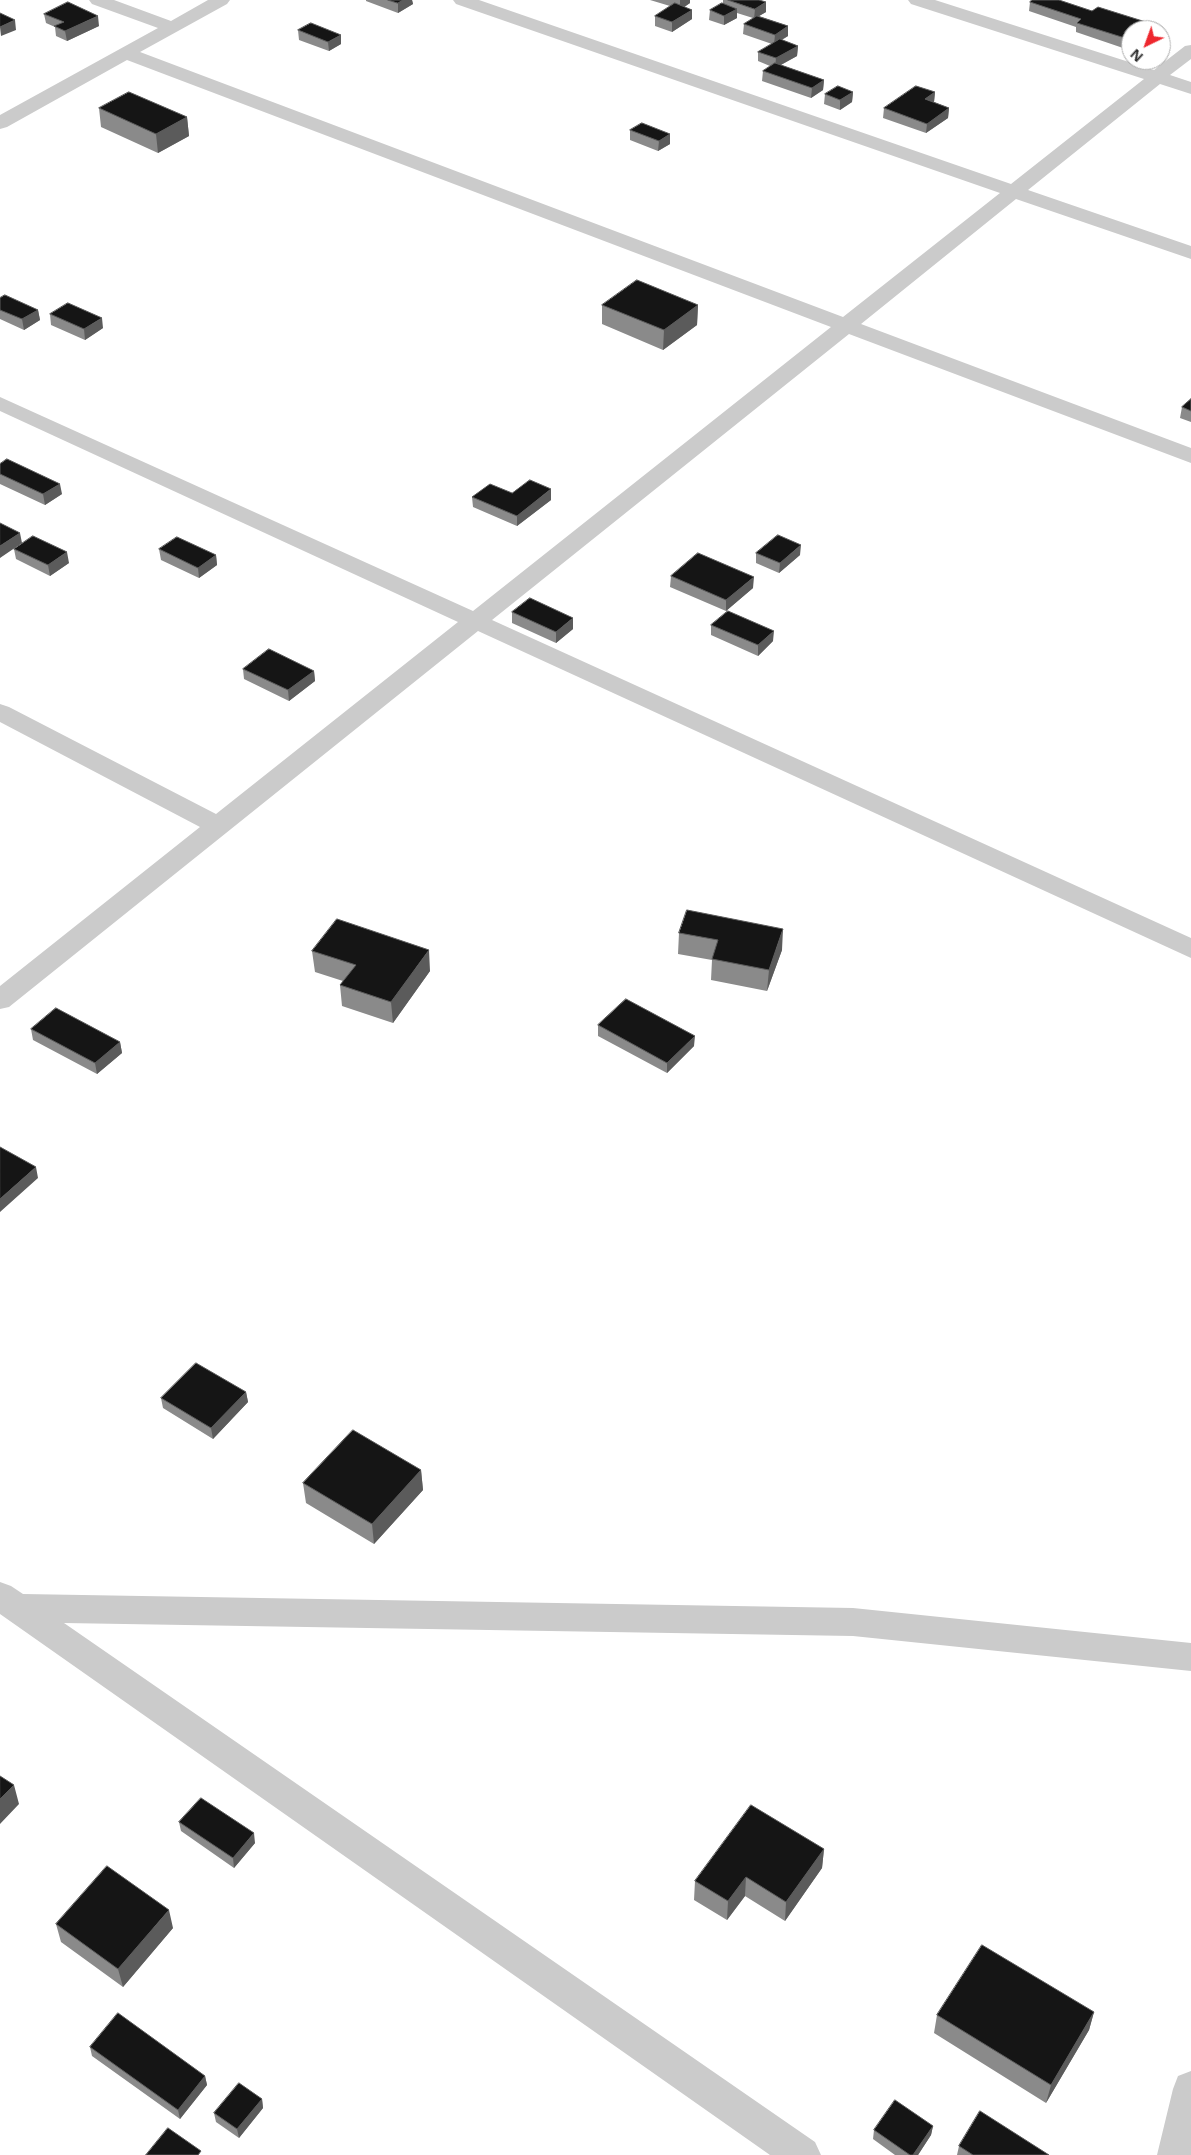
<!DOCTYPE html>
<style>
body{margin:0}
#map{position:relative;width:1191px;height:2155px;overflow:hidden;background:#fff;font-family:"Noto Sans",sans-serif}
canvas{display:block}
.north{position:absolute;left:1121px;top:20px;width:50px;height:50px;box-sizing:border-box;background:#fff;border:1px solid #ababab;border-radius:50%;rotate:222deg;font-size:14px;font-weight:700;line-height:20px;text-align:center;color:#2e2e2e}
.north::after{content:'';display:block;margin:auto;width:18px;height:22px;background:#ee272e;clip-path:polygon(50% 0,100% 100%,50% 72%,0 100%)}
</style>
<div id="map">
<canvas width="1191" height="2155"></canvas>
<div class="north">N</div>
</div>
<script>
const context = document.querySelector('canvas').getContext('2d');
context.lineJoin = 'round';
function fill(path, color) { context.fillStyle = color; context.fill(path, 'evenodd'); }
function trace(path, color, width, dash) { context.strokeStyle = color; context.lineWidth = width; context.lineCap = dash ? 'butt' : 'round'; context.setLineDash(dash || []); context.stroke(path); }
fill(new Path2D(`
 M89,0H114L171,21L208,0H230L227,4L140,52L843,317L1000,193L456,4L453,0H479L1011,184L1144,79L911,4L908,0H935L1154,70L1185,46L1191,45V59L1170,75L1191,82V94L1160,84L1028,190L1191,246V259L1016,199L861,324L1191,448V463L849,334L492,620L1191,938V958L478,631L9,1007L0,1009V986L200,827L0,722V704L9,707L216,814L458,622L0,411V397L473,611L831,327L127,60L7,127L0,129V115L158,28L92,4Z
 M0,1582L11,1586L23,1594L853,1608L1191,1643V1671L853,1636L64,1623L815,2142L821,2155H770L0,1614Z
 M1191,2071V2155H1157L1173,2089L1178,2076Z`), '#cbcbcb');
fill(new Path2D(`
 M366,0H412L413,4L398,13L366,1Z
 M650,0H690V3L684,7L692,10V19L672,32L655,26V16L670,6Z
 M723,0H759L766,12L759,16L788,26V36L782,40L798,46L797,56L781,65L824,80L823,90L811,98L762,81L763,71L770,66L758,61V52L772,44L743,34L744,24L753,18L737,13V18L724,25L709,20L710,10L723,3Z
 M1030,2L1092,11L1149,23L1148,30H1131V45L1126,49L1076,32V27L1029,11Z
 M44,14L99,26L67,41L56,36L55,27L46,23Z
 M298,30L341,44L329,51L299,40Z
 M853,92L852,102L840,110L824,104L825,94Z
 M935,92L934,102L949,108L948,118L926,133L883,118L884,108Z
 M99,108L187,117L189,136L158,153L101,127Z
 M630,130L670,134V144L658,151L630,140Z
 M0,298L38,310L40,320L24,330L0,319Z
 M602,305H698L697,325L663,350L602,324Z
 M50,314L103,328L85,340L51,325Z
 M1191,399V422L1180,418L1182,407Z
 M0,464L62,494L45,505L0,484Z
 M512,493L551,500L517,526L473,507L472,497Z
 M14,549L69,563L50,576L16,559Z
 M159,549L216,555L217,565L199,578L161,560Z
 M756,553L800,555L779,573L756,563Z
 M671,576L753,588L726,611L670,587Z
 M512,612L573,629L556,643L512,623Z
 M711,625L773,641L758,656L711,635Z
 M243,669L314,671L315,681L289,701L244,679Z
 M679,933L782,950L767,991L711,980L712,960L678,954Z
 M312,951L430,971L393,1023L342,1006L340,985L343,981L315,972Z
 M598,1025L694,1046L667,1073L598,1036Z
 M31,1029L120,1042L122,1053L97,1074L33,1040Z
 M246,1392L248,1402L213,1439L163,1408L161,1398Z
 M421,1470L423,1490L374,1544L306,1503L303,1483Z
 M179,1822L255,1843L234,1868L181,1831Z
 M824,1849L822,1868L785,1921L745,1896L727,1920L694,1900L695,1881Z
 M56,1924L173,1928L123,1987L61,1942Z
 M1094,2012L1089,2030L1046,2103L934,2033L937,2015Z
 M90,2047L205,2076L207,2085L180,2119L92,2056Z
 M262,2099L263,2108L239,2138L216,2122L214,2113Z
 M933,2126L931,2135L918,2155H895L873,2139L874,2130Z
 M959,2146L1049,2155H957Z`), '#8a8a8a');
fill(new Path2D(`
 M403,0H412L413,4L398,13V3Z
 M680,0H690V3L680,10Z
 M766,2V12L754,19L755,9Z
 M737,9V18L724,25V16Z
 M692,10V19L672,32V22Z
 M98,16L99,26L67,41L65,31Z
 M15,20L16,30L1,36L0,27Z
 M1149,23L1148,30H1140Z
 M788,26V36L774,44L775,35Z
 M341,35V44L329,51L328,42Z
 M1131,37V45L1126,49L1128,39Z
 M798,46L797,56L775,68L776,58Z
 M824,80L823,90L811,98L812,88Z
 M853,92L852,102L840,110V100Z
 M935,92L934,102L925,99Z
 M949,108L948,118L926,133L927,124Z
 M187,117L189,136L158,153L156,134Z
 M670,134V144L658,151L659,141Z
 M698,305L697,325L663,350L664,330Z
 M38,310L40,320L24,330L22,319Z
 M102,318L103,328L85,340L84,329Z
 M60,484L62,494L45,505L43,494Z
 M551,489V500L517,526V516Z
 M20,533L22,543L0,558V546Z
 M801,545L800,555L779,573L780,563Z
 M67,552L69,563L50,576L48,565Z
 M216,555L217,565L199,578L198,568Z
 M754,577L753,588L726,611V600Z
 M573,618V629L556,643V632Z
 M774,631L773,641L758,656V645Z
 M314,671L315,681L289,701L288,690Z
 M783,929L782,950L767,991L769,970Z
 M429,950L430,971L393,1023L391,1002Z
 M695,1036L694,1046L667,1073V1063Z
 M120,1042L122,1053L97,1074L95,1063Z
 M36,1167L38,1178L0,1212V1199Z
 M246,1392L248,1402L213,1439L211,1428Z
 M421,1470L423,1490L374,1544L372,1524Z
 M14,1785L19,1804L0,1824V1799Z
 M254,1833L255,1843L234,1868L233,1858Z
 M824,1849L822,1868L785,1921L786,1902Z
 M746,1877L745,1896L727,1920L728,1901Z
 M169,1910L173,1928L123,1987L118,1969Z
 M1094,2012L1089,2030L1046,2103L1051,2085Z
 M205,2076L207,2085L180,2119L178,2110Z
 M262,2099L263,2108L239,2138L237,2129Z
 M933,2126L931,2135L918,2155H913Z`), '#5b5b5b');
const building = new Path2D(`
 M388,0H403L398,3Z
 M728,0H759L766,2L755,9Z
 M1032,0H1059L1092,11L1098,7L1149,23L1140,30H1131V37L1128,39L1077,23L1081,19L1030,2Z
 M68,2L98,16L65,31L54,26L64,22L44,14Z
 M675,3L692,10L672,22L655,16Z
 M722,3L737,9L724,16L710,10Z
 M0,13L15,20L0,27Z
 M757,16L788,26L775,35L744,24Z
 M311,23L341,35L328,42L298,30Z
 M780,39L798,46L776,58L758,52Z
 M775,63L824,80L812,88L763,71Z
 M838,86L853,92L840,100L825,94Z
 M916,86L935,92L925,99L949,108L927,124L884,108Z
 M129,92L187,117L156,134L99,108Z
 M642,123L670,134L659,141L630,130Z
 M637,280L698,305L664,330L602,305Z
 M5,295L38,310L22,319L0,310V298Z
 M68,303L102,318L84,329L50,314Z
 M1191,399V411L1182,407Z
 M7,459L60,484L43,494L0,474V464Z
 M530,480L551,489L517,516L472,497L490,484L512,493Z
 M0,523L20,533L0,546Z
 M778,535L801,545L780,563L756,553Z
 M33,536L67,552L48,565L14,549Z
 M177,537L216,555L198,568L159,549Z
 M698,553L754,577L726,600L671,576Z
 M530,598L573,618L556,632L512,612Z
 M728,611L774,631L758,645L711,625Z
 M269,649L314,671L288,690L243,669Z
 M687,910L783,929L769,970L712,959L718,940L679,933Z
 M337,919L429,950L391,1002L340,985L356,965L312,951Z
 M626,999L695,1036L667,1063L598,1025Z
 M56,1008L120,1042L95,1063L31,1029Z
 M0,1147L36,1167L0,1199Z
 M196,1363L246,1392L211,1428L161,1398Z
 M353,1430L421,1470L372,1524L303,1483Z
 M0,1776L14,1785L0,1799Z
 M201,1798L254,1833L233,1858L179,1822Z
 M751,1805L824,1849L786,1902L746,1877L728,1901L695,1881Z
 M107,1866L169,1910L118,1969L56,1924Z
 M982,1945L1094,2012L1051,2085L937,2015Z
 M118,2013L205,2076L178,2110L90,2047Z
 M239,2083L262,2099L237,2129L214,2113Z
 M895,2100L933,2126L913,2155H910L874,2130Z
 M980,2111L1049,2155H973L959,2146Z
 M168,2128L201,2151L198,2155H146Z`);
fill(building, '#151515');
trace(building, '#5b5b5b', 1);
</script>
